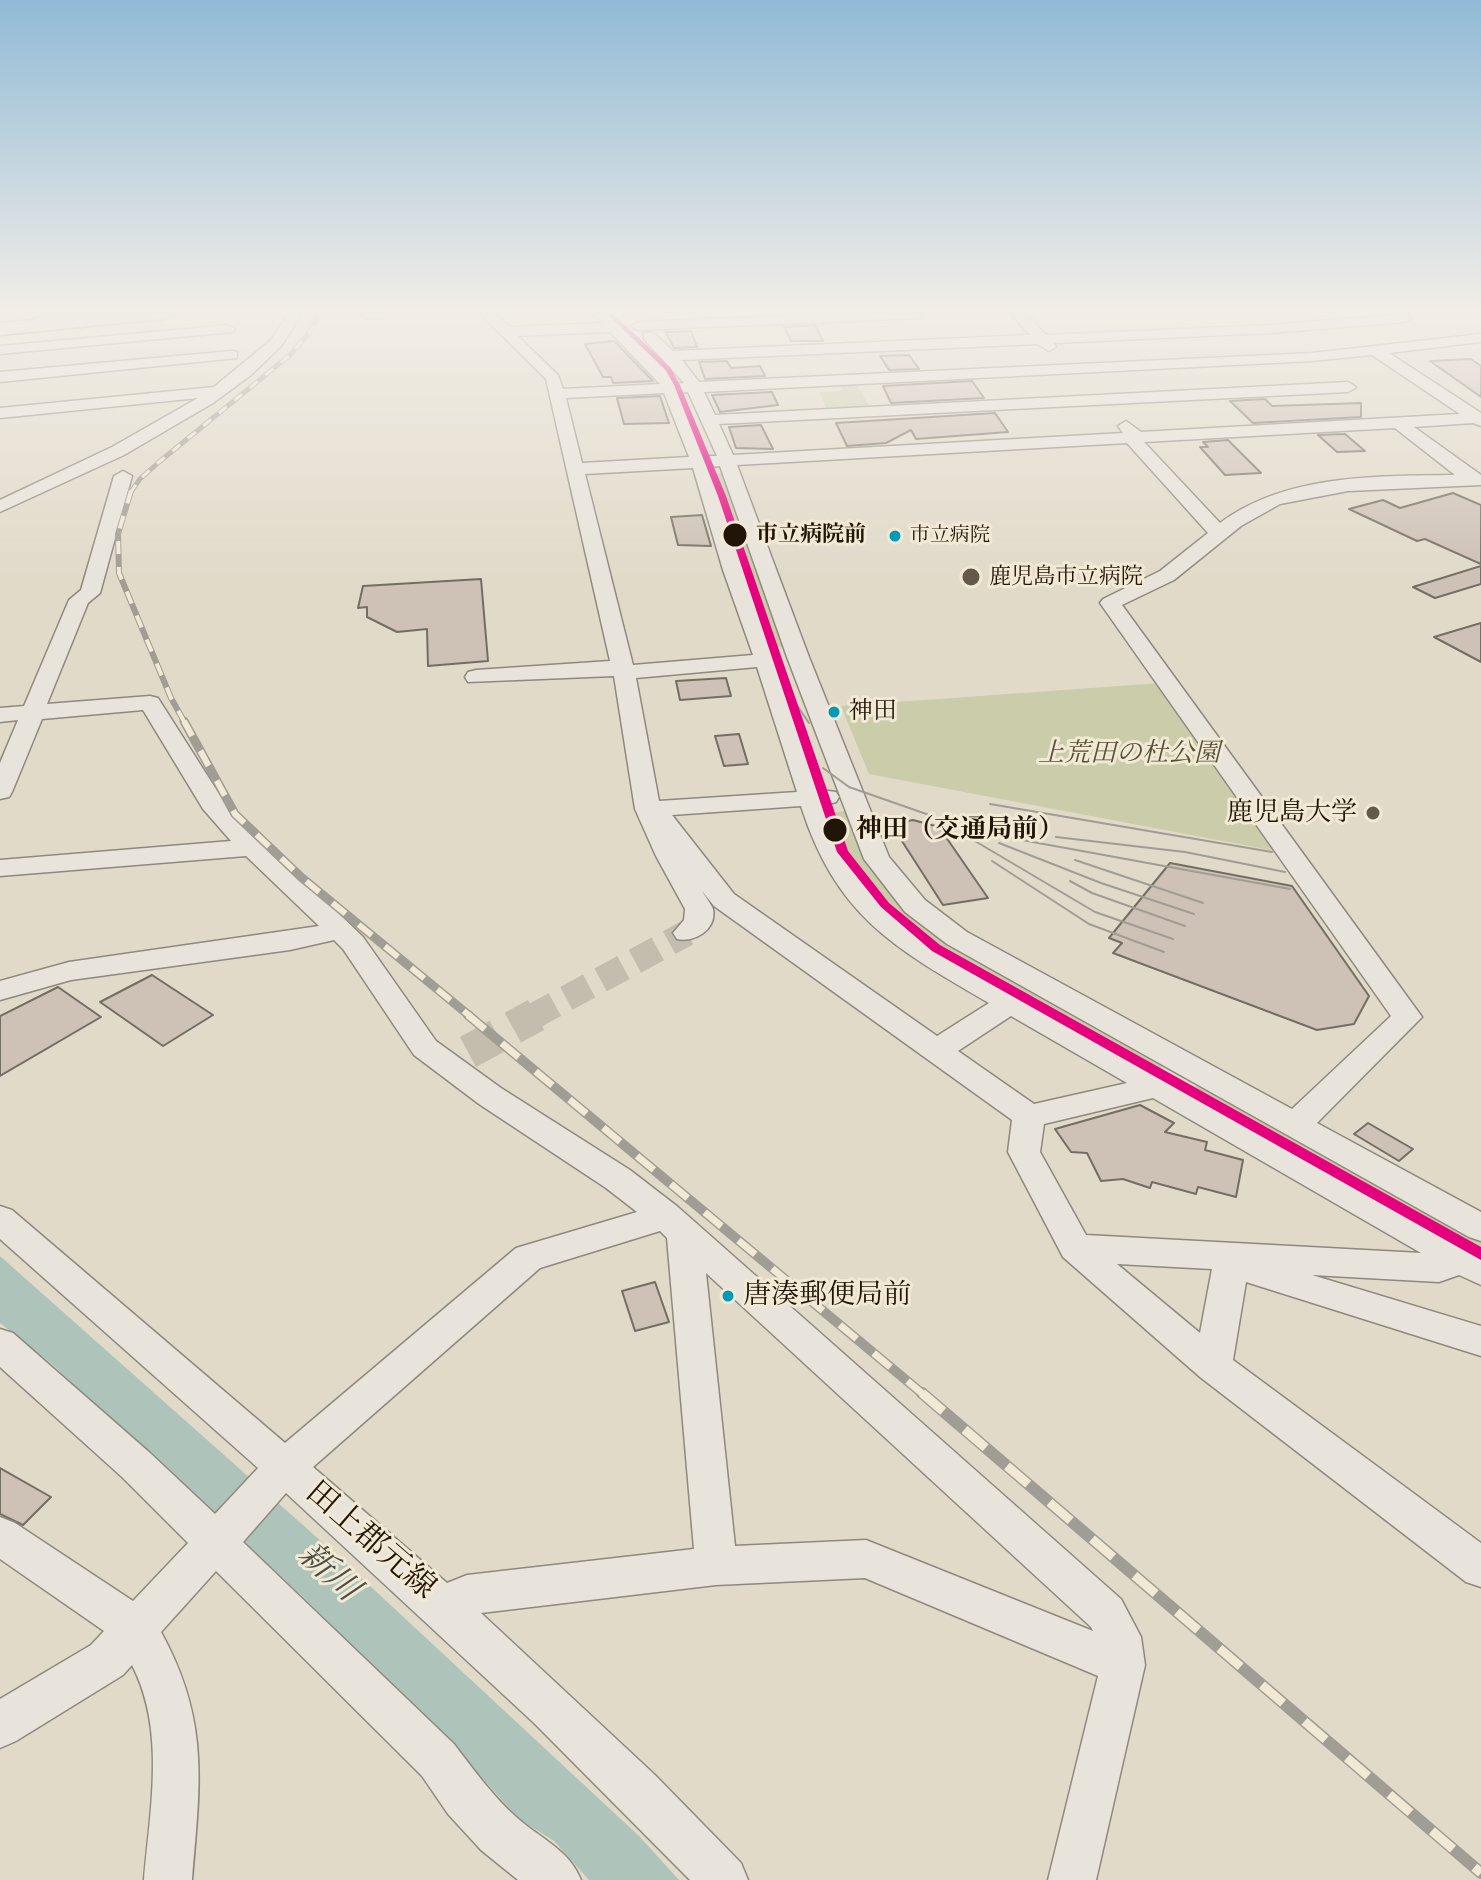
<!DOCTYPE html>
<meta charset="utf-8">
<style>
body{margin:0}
canvas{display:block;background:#e1dac9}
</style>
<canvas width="1481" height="1880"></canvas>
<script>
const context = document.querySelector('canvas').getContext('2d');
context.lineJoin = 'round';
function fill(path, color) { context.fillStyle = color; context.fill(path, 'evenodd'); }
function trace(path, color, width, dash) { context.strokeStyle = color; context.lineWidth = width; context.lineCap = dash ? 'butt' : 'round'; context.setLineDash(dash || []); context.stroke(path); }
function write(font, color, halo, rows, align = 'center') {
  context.font = font + ' "Gentium Book Plus","Noto Serif JP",serif'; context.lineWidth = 6; context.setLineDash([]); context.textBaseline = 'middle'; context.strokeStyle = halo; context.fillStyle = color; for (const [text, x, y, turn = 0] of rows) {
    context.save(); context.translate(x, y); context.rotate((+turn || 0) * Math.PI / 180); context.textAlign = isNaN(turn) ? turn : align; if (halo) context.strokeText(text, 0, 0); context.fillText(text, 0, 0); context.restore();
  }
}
fill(new Path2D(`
 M840,383H856L871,409L828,412L819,392L843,391Z
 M725,473L747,534L733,535L711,474Z
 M748,540L787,646L770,648L734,541Z
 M1161,683L1281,852L869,774L841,706Z
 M847,811C862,853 873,876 905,907L1167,1062L1154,1074L935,950L859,886L827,813Z
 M1201,1082L1481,1238V1260L1187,1094Z`), '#caccaa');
fill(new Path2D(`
 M0,1256L340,1558L639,1836L679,1880H589L554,1841L519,1819L475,1770L302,1596L52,1364L0,1323Z`), '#aec4ba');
const building = new Path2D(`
 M815,325L823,341H791L784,327Z
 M691,331L697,347L674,348L666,332Z
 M614,341L653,381L613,383L611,377H603L585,344Z
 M909,355L919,369L889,370L880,356Z
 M1471,359L1481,366V397L1430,361Z
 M727,361L731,368L760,366L765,376L705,379L699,362Z
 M972,381L984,398L891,403L883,386Z
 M772,392L778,405L720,412L712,395Z
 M660,396L669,423L624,424L617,398Z
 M1265,399L1272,406L1361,403V417L1253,423L1230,401Z
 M995,413L1008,432L916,439L911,430L886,443L847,446L836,423Z
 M761,425L773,449L736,448L729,427Z
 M1345,434L1365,451L1337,452L1318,435Z
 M1228,440L1261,473L1225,475L1200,447H1208L1203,442Z
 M1453,493L1481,505V564L1425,539L1417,541L1349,509L1383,500L1400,508Z
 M702,515L711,546L678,545L671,517Z
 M1481,566V584L1435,598L1413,587Z
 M481,579L488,661L428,666L427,629L397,632L367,617V607L358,608L363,586Z
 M1481,623V662L1434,637Z
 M726,678L731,696L680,700L676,681Z
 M739,734L748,764L724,766L715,736Z
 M913,820L939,827L988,898L943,905L891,824Z
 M1170,863L1292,886L1369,996L1354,1024L1317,1030L1113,953L1122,943L1109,938Z
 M152,975L213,1015L163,1046L100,1002Z
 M58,987L101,1017L0,1076V1016Z
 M1140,1105L1174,1123L1165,1132L1207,1142L1205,1150L1243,1160L1236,1197L1198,1187L1196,1194L1152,1182L1150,1188L1123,1179L1101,1181L1087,1153L1071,1152L1055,1129Z
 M1368,1123L1413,1149L1399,1161L1354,1134Z
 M655,1282L669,1322L635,1331L622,1291Z
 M0,1468L51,1497L23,1525L0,1514Z`);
fill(building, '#cec1b6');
trace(building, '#736e63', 2);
trace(new Path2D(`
 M532,1017L687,933`), '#c4bcac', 26, [26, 13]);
trace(new Path2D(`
 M468,1052L536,1015`), '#c4bcac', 34, [34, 17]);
const minor = new Path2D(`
 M49,314H102L95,318L40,323L33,319Z
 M288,314H302L281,346L251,375L213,403L124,455L0,512V500L112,447L198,398L0,418V408L214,387L271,340Z
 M361,314H387C382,320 366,320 361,314Z
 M480,314H495L509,327L602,323L594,314H609L670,375L675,384L684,383L644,339V333H654L673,351L1030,335L1011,314H1026L1046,335L1271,325L1403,314L1412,318L1405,322L1271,333L1054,343L1056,347L1049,351L1038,344L682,360L699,382L1312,353L1481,334V342L1389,353L1481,413V426L1473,423L1414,427L1481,475V485L1348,491L1280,504L1241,526L1174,580L1122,605L1422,1017L1317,1123L1481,1212V1241L1469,1237L947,944L905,912L864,859L787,657L720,466L710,467C745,576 784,682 821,790L836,792L839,797L836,802L826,805C851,879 873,900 935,948L1481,1254V1285L1459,1275L1439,1282L1312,1275L1481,1326V1356L1246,1282L1233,1360L1481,1543V1587L1466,1582L1200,1377L1063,1257L1008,1152L1012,1120L714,906L702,891C705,896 711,904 713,909C717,930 694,943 677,939L673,933L684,920L685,909L656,856L635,809L614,676L468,682L465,677L468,672L476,670L610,661L546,379ZM610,332L660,384L563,389L558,375L518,336ZM1372,355L1460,414L1141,432L1126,421L1118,426L1123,433L733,455L719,424L1348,392L1356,387L1348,382L715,415L704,392L1312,361ZM688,392L717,456H706L679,393ZM664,393L689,457L582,463L566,398ZM1395,428L1455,475C1377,476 1286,474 1220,523L1144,442ZM1127,443L1208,533L1160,571L1103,599L1100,603L1391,1016L1292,1109L967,932L925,900L889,857L809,657L737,465ZM693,468L723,570L753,655L633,665L585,474ZM757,667L797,792L659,801L636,678ZM801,806C836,916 894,948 989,1003L937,1036L734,894L672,815ZM1011,1016L1127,1083L1034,1104L958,1051ZM1153,1098L1421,1253L1086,1235L1040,1152L1044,1124ZM1117,1264L1212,1269L1200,1333Z
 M821,314H926L919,318L638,330L631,326L638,322Z
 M228,325L235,329L233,332L0,354V346Z
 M232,351L237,352V358L0,382V372Z
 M123,471L132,476L100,593L88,603L47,704L150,696L158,698L226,805L363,937L436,1041L501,1088L630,1170L678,1207L1121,1599L1141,1637L1145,1665L1096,1880H1048L1098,1676L865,1578L716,1585L481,1613L655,1775L741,1863L748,1880H690L534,1723L286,1493L243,1542L454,1744C473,1769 492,1795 515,1816C539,1838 569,1849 581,1880H518L481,1850L448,1814L422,1776L216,1571L161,1632C210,1721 200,1784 192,1880H144C150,1809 166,1731 132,1665L123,1675L16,1741L0,1748V1699L91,1645L104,1631L0,1559V1517L15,1523L133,1601L188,1543L122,1477L0,1367V1329L13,1333L150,1453L215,1514L258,1468L0,1239V1206L12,1210L285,1443L516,1248L637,1212L606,1188L479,1104L414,1055L343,949L334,940L290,950L71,980L0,1000V981L69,962L319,926L246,856L0,876V860L231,841L203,809L143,710L42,719L12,792L9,797L0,799V763L18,720L0,722V708L24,706L69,600L81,590L114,476ZM660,1231L667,1238L694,1549L467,1575L447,1583L313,1467L540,1268ZM706,1273L1091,1627L1093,1631L866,1540L735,1546Z`);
const major = new Path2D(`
 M105,314H173L164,319L0,335V323Z`);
trace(minor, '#8e897e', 3);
trace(major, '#736e63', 3);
fill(minor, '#e8e3db');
fill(major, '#e4dfd5');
trace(new Path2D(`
 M790,695L809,723
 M823,768L849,787L978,832L1290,889
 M990,804L1272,852
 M963,834L1095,912L1173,939
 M1056,837L1185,852L1285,872
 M999,843L1101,883L1194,914
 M1075,860L1203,903
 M992,861L1089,924L1164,952
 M1070,881L1092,893L1185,926`), '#a09d95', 2);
const railFar4 = new Path2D(`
 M130,493L140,479L159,462L290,355L309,333L320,314`);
const railFar3 = new Path2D(`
 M131,491L118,534L119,573L171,698L185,723`);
const railFar2 = new Path2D(`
 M184,721L235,814L301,877L471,1017`);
const railFar1 = new Path2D(`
 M468,1015L924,1395`);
const rail = new Path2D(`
 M922,1393L1481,1873`);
trace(railFar4, '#a09d95', 5);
trace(railFar3, '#a09d95', 6);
trace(railFar2, '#a09d95', 9);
trace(railFar1, '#a09d95', 10);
trace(rail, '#a09d95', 12);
trace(railFar4, '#f2e9d5', 3, [10]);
trace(railFar3, '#f2e9d5', 4, [13]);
trace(railFar2, '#f2e9d5', 6, [17]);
trace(railFar1, '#f2e9d5', 7, [22]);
trace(rail, '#f2e9d5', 9, [28]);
fill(new Path2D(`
 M607,314H613L670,367L680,385L726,496L848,851L889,903L940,945L1481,1247V1260L932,951L881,907L837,852L718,496L674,385L665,369Z`), '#e5007d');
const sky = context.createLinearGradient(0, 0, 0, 577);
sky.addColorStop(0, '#91bad6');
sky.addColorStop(0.54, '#f2eee7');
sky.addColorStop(1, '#f2eee700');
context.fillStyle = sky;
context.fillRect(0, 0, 1481, 577);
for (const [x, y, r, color] of [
 [735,535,13,"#211508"],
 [895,536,7,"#039aba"],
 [971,577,10,"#645a4c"],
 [834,712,7,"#039aba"],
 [1373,813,8,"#645a4c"],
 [835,830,13,"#211508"],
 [728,1296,7,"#039aba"]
]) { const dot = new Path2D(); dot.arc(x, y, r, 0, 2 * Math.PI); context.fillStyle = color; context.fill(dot); trace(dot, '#f2e9d5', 3); }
write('20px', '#211508', '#f2e9d5', [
 ["市立病院",910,536]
], 'left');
write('bold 22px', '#211508', '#f2e9d5', [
 ["市立病院前",756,535]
], 'left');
write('22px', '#211508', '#f2e9d5', [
 ["鹿児島市立病院",989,577]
], 'left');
write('24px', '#211508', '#f2e9d5', [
 ["神田",849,712]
], 'left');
write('italic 26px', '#565138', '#f2e9d5', [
 ["上荒田の杜公園",1129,754]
]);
write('26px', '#211508', '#f2e9d5', [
 ["鹿児島大学",1357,813]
], 'right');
write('bold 26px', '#211508', '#f2e9d5', [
 ["神田（交通局前）",856,830]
], 'left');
write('28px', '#211508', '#f2e9d5', [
 ["唐湊郵便局前",743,1296]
], 'left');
write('32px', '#211508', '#f2e9d5', [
 ["田上郡元線",370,1541,41]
]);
write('italic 34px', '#4b4f44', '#f2e9d5', [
 ["新川",328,1573,42]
]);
</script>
